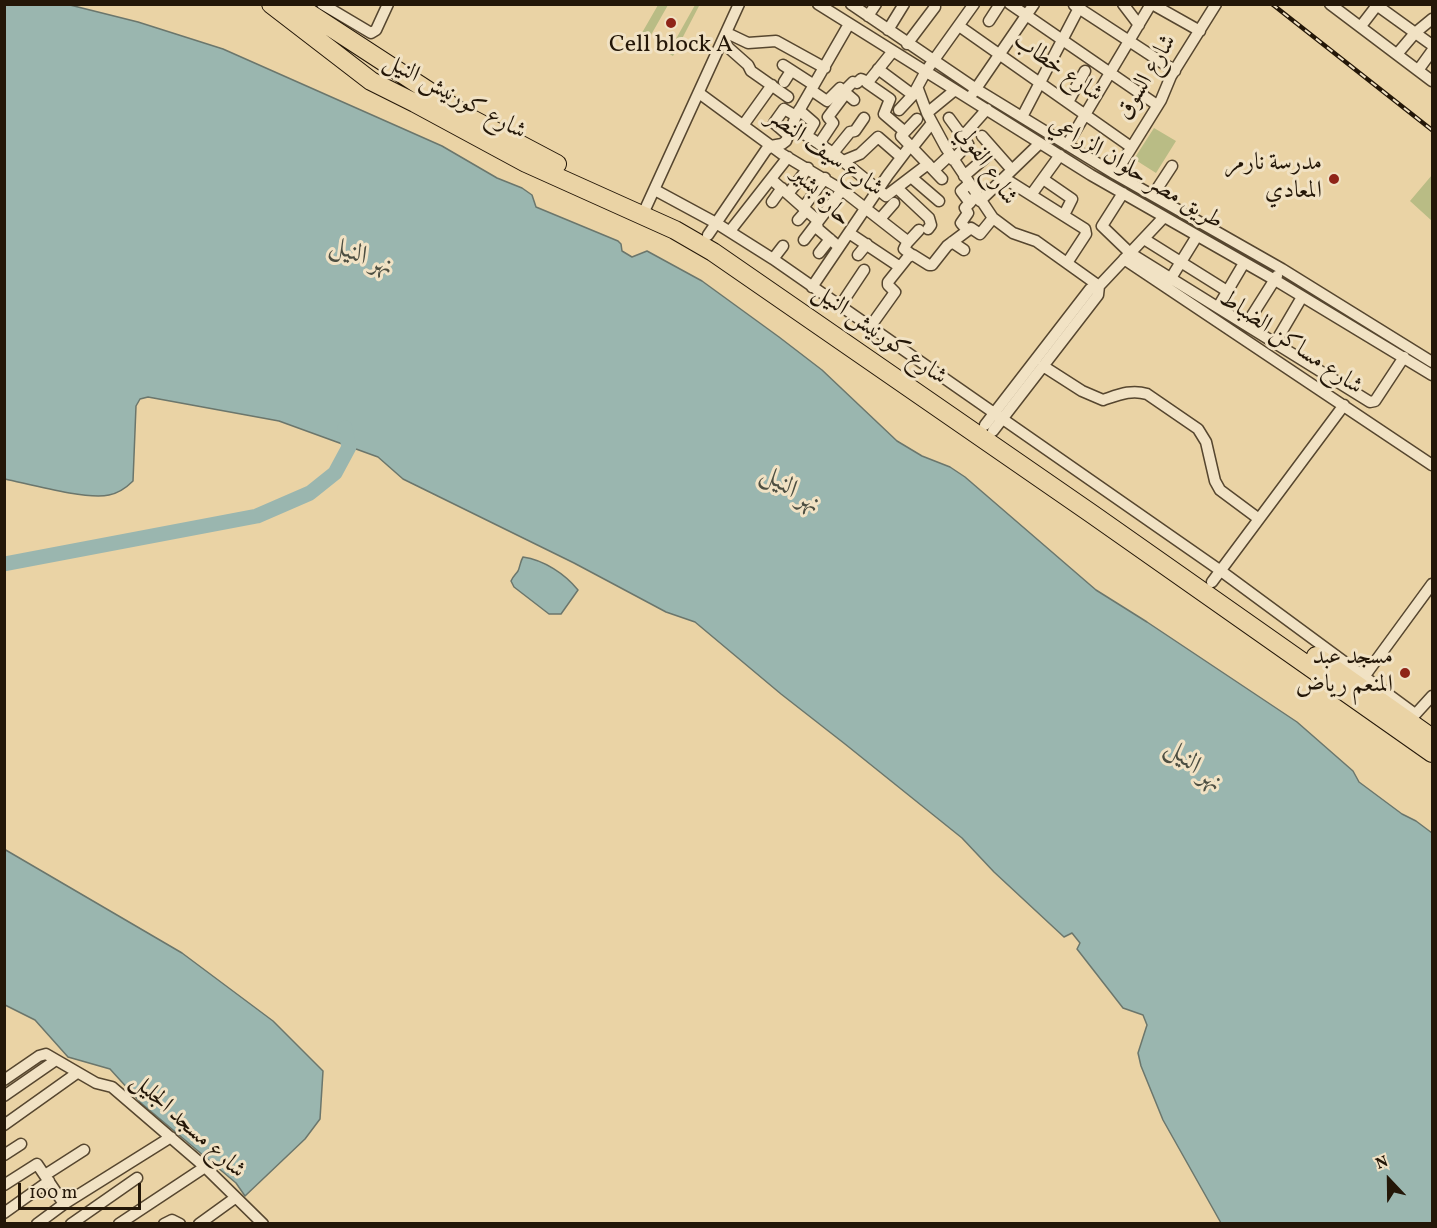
<!DOCTYPE html>
<meta charset="utf-8">
<style>
body{margin:0}
#map{position:relative;width:1437px;height:1228px;overflow:hidden;background:#ead3a5;font-family:Vollkorn,serif}
canvas{display:block}
.frame{position:absolute;inset:0;border:6px solid #241708;pointer-events:none}
.north{position:absolute;left:1359px;top:1150px;width:60px;height:60px;-webkit-text-stroke:4px #f1e2c4;paint-order:stroke;rotate:338deg;font-size:16px;font-weight:700;line-height:24px;text-align:center;color:#241708}
.north::after{content:'';display:block;margin:auto;width:21px;height:27px;background:#241708;clip-path:polygon(50% 0,100% 100%,50% 72%,0 100%)}
.scale{position:absolute;left:18px;top:1183px;width:123px;height:27px;box-sizing:border-box;border:3px solid #241708;border-top:0;padding-left:8px;font-size:18px;line-height:21px;white-space:nowrap;color:#241708;-webkit-text-stroke:4px #f1e2c4;paint-order:stroke}
</style>
<div id="map">
<canvas width="1437" height="1228"></canvas>
<div class="frame"></div>
<div class="north">N</div>
<div class="scale">100 m</div>
</div>
<script>
const context = document.querySelector('canvas').getContext('2d');
context.lineJoin = 'round';
function fill(path, color) { context.fillStyle = color; context.fill(path, 'evenodd'); }
function trace(path, color, width, dash) { context.strokeStyle = color; context.lineWidth = width; context.lineCap = dash ? 'butt' : 'round'; context.setLineDash(dash || []); context.stroke(path); }
function write(font, color, halo, rows, align = 'center') {
  context.font = font + ' Vollkorn,Amiri,serif'; context.lineWidth = 6; context.setLineDash([]); context.textBaseline = 'middle'; context.strokeStyle = halo; context.fillStyle = color; for (const [text, x, y, turn = 0] of rows) {
    context.save(); context.translate(x, y); context.rotate((+turn || 0) * Math.PI / 180); context.textAlign = isNaN(turn) ? turn : align; if (halo) context.strokeText(text, 0, 0); context.fillText(text, 0, 0); context.restore();
  }
}
fill(new Path2D(`
 M658,5H668L647,42L639,38Z
 M695,5L699,6L673,56L668,53Z
 M1154,128L1176,141L1156,173L1134,159Z
 M1432,175V221L1410,201Z`), '#b9bc85');
const water = new Path2D(`
 M4,5H70L138,22L223,49L442,146L497,178L522,188L532,195L536,207L618,241L621,244L622,251L632,257L647,251L702,281L779,337L822,370L897,441L922,456L950,467L965,477L1096,590L1147,622L1297,722L1353,771L1359,782L1402,814L1416,821L1432,833V1223H1221L1163,1120L1141,1066L1138,1053L1147,1025L1143,1015L1123,1008L1077,949L1080,943L1072,933L1064,937L994,872L962,838L845,744L781,694L695,622L666,612L574,563L403,479L378,457L279,421L148,397L140,399L136,406L133,481C126,488 119,493 109,495C86,500 29,484 5,479Z
 M523,557C544,560 565,574 578,590L561,614H549L514,587L511,581C513,576 515,575 518,571C520,567 520,562 523,557Z
 M4,849L182,953L273,1021L323,1071L320,1119L305,1139L245,1196L236,1183L141,1103L110,1069L68,1057L35,1020L5,1005Z`);
fill(water, '#9ab6af');
trace(water, '#6b766c', 1.5);
trace(new Path2D(`
 M4,564L257,516L310,493L335,473L349,447L345,428`), '#9ab6af', 15);
const street = new Path2D(`
 M322,4L371,33L376,30L388,4
 M818,4L1091,175L1275,280L1432,375
 M851,4L976,89L1115,174L1282,269L1432,362
 M1010,4L1157,105
 M1123,4L1139,25
 M1152,4L1200,31
 M1330,4L1432,81
 M1375,4L1432,45
 M1074,5L1175,71
 M868,16L876,4
 M989,21L1000,4
 M959,26L1131,147
 M1361,26L1378,4
 M888,30L904,4
 M727,33L748,43L776,41L825,68
 M722,42L748,65L751,71L788,97
 M907,44L935,7
 M1398,53L1415,33L1432,19
 M783,65L814,85
 M878,69L913,95
 M1419,69L1432,51
 M784,82L791,71
 M867,83L890,99L884,114L905,132
 M918,89L927,113L946,148L993,218L1013,233L1036,241L1099,286
 M811,90L827,101L840,88L854,100
 M844,91L853,82L857,83L861,79L868,82L893,51
 M699,93L782,154L842,190L906,240L907,243L904,249L912,255
 M973,93L1034,4
 M1068,102L1085,71
 M799,110L814,123L807,135
 M899,110L913,95L926,71L974,4
 M927,113L955,90
 M1022,117L1081,4
 M949,118L968,144L953,160
 M744,124L772,85
 M792,126L833,153L886,196L928,164
 M788,135L774,123L784,109L796,116
 M901,136L942,179
 M901,136L917,119
 M963,136L987,109
 M982,136L1012,170
 M819,144L833,123L828,117L846,93
 M1067,145L1151,4
 M912,148L932,123
 M833,153L850,132L855,131L864,118
 M843,161L860,154L878,137L901,157
 M934,170L950,155
 M1115,174L1161,100L1171,76L1216,4
 M964,176L985,158
 M911,177L939,201
 M1004,178L1085,229L1086,234L1067,263
 M771,179L816,219L818,229L839,247
 M1043,179L1072,199L1064,215
 M969,184L961,191L970,203
 M897,188L929,218L931,225L928,229
 M655,190L716,223L773,259L1221,571L1415,714
 M1123,193L1102,226L1130,253L1370,402L1375,401L1404,357
 M788,194L808,168
 M1031,195L1060,155
 M1153,195L1172,166
 M980,201L1040,143
 M772,202L782,188
 M803,208L825,178
 M642,216L739,4
 M880,219L894,203
 M798,220L806,211
 M967,230L961,223L968,213L965,208L976,196
 M730,231L788,157
 M849,233L900,267
 M708,235L766,150L771,146L782,144L786,141L796,116L849,24
 M1144,239L1227,291
 M804,240L842,190
 M952,242L964,250
 M907,243L919,230
 M819,253L830,239
 M858,255L867,244
 M773,259L783,246
 M1124,259L1432,465
 M1171,278L1197,236
 M812,287L888,175L910,146
 M840,306L864,270
 M1218,307L1244,263
 M1246,325L1277,276
 M870,327L895,292L888,285V282L908,257L913,255L929,265H932L947,246L971,228L980,234L993,218
 M1275,343L1302,297
 M1043,366L1082,391L1103,400C1118,395 1131,389 1147,394L1198,429L1206,442L1215,481L1220,490L1259,519
 M985,425L1090,289L1099,286L1164,217
 M993,431L1098,295L1099,286
 M1212,582L1344,405
 M1361,681L1432,584
 M1412,718L1432,696
 M4,1080L39,1056L46,1054L96,1083L112,1087L205,1167L263,1224
 M4,1096L56,1060
 M4,1125L77,1073
 M4,1155L21,1144
 M45,1175L84,1150
 M4,1185L37,1164L64,1204
 M4,1213L49,1181
 M37,1224L64,1204L171,1137
 M71,1224L137,1178
 M119,1224L205,1167
 M164,1224L172,1220L180,1224
 M199,1224L235,1198`);
const highway = new Path2D(`
 M271,4L371,81L415,103L526,163L675,230L713,252L1092,514L1432,753
 M295,4L470,118L557,164
 M1316,656L1432,738`);
trace(street, '#56462f', 13);
trace(highway, '#241708', 20);
trace(street, '#f1e2c4', 10);
trace(highway, '#ead3a5', 18);
const rail = new Path2D(`
 M1272,4L1432,130`);
trace(rail, '#241708', 4.5);
trace(rail, '#f1e2c4', 2, [7]);
for (const [x, y, r, color] of [
 [671,23,6,"#8f2418"],
 [1334,179,6,"#8f2418"],
 [1405,673,6,"#8f2418"]
]) { const dot = new Path2D(); dot.arc(x, y, r, 0, 2 * Math.PI); context.fillStyle = color; context.fill(dot); trace(dot, '#f1e2c4', 2); }
write('24px', '#241708', '#f1e2c4', [
 ["Cell block A",671,47,"center"],
 ["مدرسة نارمر",1322,165],
 ["المعادي",1322,193],
 ["مسجد عبد",1393,659],
 ["المنعم رياض",1393,687]
], 'right');
write('24px', '#241708', '#f1e2c4', [
 ["شارع خطاب",1057,69,35],
 ["شارع السوق",1148,78,-59],
 ["شارع كورنيش النيل",454,98,28],
 ["شارع سيف النصر",824,154,35],
 ["شارع الفولي",985,166,56],
 ["طريق مصر حلوان الزراعي",1135,174,31],
 ["حارة بشير",820,198,45],
 ["شارع كورنيش النيل",879,336,35],
 ["شارع مساكن الضباط",1290,344,34],
 ["شارع مسجد الجليل",187,1127,42]
]);
write('italic 26px', '#4d4f42', '#f1e2c4', [
 ["نهر النيل",361,258,22],
 ["نهر النيل",790,491,34],
 ["نهر النيل",1193,767,40]
]);
</script>
